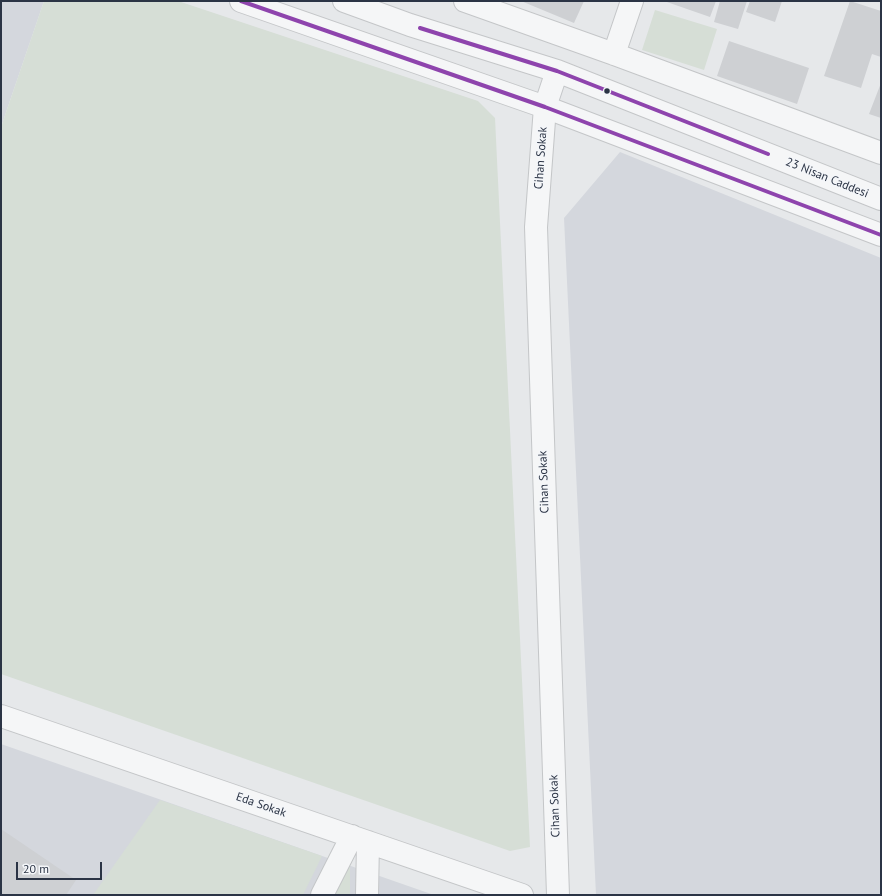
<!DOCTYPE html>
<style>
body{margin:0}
#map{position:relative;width:882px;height:896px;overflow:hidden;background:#e6e8ea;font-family:"PT Sans",sans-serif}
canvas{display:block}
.frame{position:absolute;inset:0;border:2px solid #2b3445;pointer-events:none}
.scale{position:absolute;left:16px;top:862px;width:86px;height:18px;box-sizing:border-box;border:2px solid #2b3445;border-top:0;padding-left:5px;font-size:12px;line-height:14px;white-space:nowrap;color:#2b3445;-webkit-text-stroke:3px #f4f6f9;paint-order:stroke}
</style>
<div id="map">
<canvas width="882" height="896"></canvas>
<div class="frame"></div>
<div class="scale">20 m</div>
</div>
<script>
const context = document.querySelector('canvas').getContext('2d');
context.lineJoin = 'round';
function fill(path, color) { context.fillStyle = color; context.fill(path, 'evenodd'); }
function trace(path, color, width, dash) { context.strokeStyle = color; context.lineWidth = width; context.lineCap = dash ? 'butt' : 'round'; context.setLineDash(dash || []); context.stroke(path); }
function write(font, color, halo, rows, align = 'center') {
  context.font = font + ' "PT Sans",sans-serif'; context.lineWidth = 3; context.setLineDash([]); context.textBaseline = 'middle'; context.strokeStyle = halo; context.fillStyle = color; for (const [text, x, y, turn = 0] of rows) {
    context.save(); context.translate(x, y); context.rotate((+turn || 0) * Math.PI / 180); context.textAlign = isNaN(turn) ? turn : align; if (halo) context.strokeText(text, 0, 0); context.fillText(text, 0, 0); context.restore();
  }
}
fill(new Path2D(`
 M1,1H44L1,127Z
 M620,152L881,258V895H596L564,218Z
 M1,744L434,895H1Z`), '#d4d7dd');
fill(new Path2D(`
 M44,1H178L478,101L495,118L530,847L510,851L1,674V127Z
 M655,10L717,29L704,70L642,50Z
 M160,800L322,856L303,895H93Z
 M347,865L350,866V895H332Z`), '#d6ded6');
fill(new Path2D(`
 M521,1H584L574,23Z
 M664,1H716L710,17Z
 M720,1H747L738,29L714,22Z
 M750,1H782L775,22L746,12Z
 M850,1L881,11V57L872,54L861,88L824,76Z
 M729,41L809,68L797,104L717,76Z
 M881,83V118L869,114Z
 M1,829L76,880L66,895H1Z`), '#ced0d3');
const minor = new Path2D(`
 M241,1L545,107L881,235
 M344,1L410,25L557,71L881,199
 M465,1L614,54L881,153
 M614,54L632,1
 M557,71L545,107L536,227L558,895
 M1,716L522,895
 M322,895L352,836
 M367,895L368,842`);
trace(minor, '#c4c6c8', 24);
trace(minor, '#f5f6f7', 22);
trace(new Path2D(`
 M241,1L545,107L881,235
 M420,28L557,71L768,154`), '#8e44ad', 4);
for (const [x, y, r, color] of [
 [607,91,3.5,"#2b3445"]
]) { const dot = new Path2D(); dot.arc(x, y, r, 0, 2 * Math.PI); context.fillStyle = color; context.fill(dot); trace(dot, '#f4f6f9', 1.5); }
write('12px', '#2b3445', '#f4f6f9', [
 ["Cihan Sokak",541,158,-86],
 ["23 Nisan Caddesi",827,178,22],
 ["Cihan Sokak",544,482,-92],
 ["Eda Sokak",261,805,19],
 ["Cihan Sokak",555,806,-92]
]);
</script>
